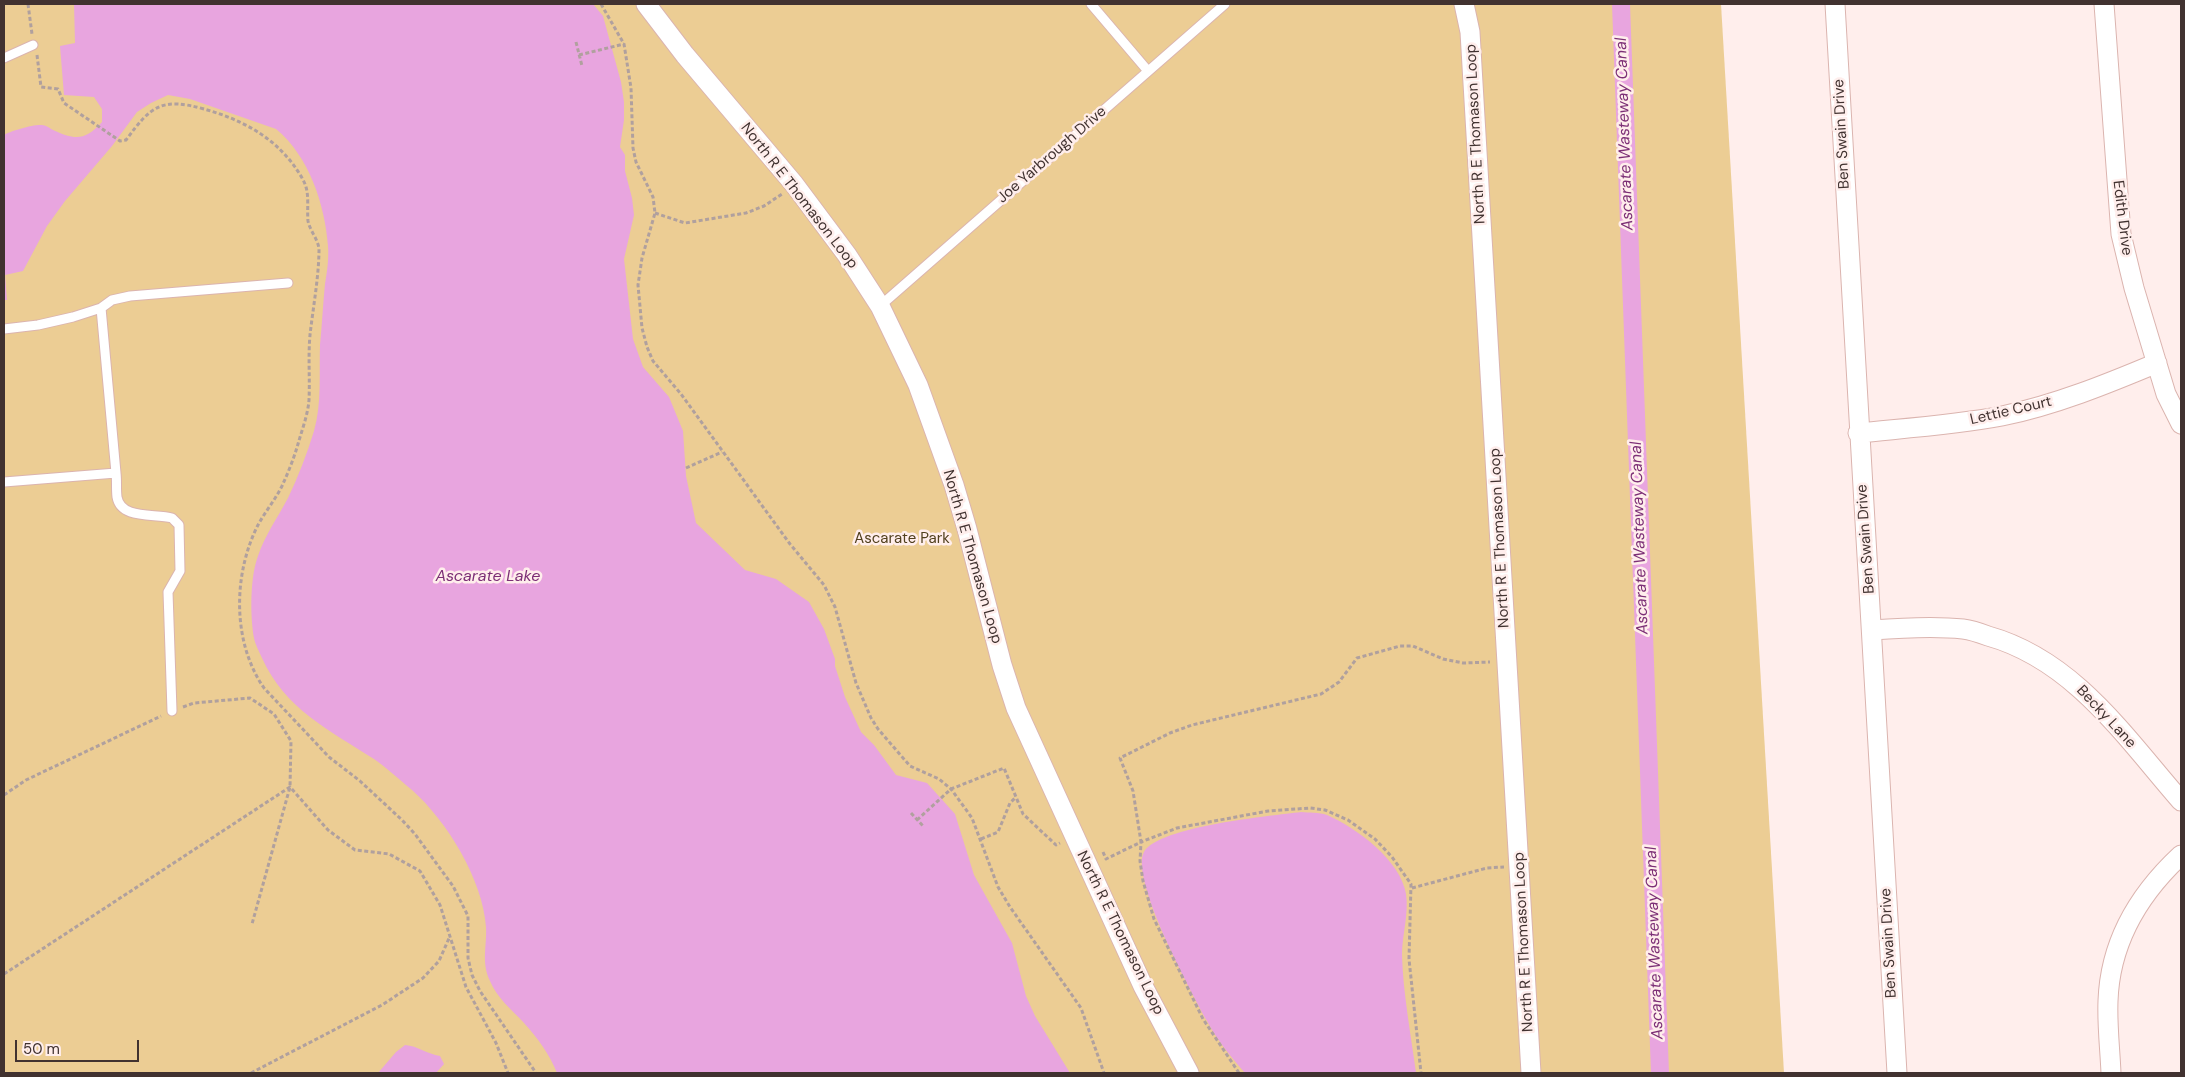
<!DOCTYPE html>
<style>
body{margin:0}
#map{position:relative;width:2185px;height:1077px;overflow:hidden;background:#ffeeec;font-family:"DM Sans",sans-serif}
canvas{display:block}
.frame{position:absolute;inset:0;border:5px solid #413230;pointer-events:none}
.scale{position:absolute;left:15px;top:1040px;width:124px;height:22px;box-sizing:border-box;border:2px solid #413230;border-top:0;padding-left:6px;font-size:15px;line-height:18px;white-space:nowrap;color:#413230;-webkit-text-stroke:4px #ffeeec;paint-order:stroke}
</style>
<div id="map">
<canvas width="2185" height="1077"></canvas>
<div class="frame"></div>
<div class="scale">50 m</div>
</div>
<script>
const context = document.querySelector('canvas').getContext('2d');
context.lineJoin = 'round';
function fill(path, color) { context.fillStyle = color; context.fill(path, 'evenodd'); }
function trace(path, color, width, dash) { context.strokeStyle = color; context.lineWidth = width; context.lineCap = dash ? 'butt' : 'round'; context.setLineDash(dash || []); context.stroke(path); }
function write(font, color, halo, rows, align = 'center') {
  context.font = font + ' "DM Sans",sans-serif'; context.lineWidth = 5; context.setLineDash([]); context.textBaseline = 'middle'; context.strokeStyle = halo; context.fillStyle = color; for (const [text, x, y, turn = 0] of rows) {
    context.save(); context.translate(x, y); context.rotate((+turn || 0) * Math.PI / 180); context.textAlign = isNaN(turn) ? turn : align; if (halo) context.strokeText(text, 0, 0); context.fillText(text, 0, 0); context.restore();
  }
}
fill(new Path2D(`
 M4,4H1721L1784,1073H4Z`), '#eccd94');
fill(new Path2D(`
 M74,4H593L603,16L621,82L624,102V120L620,147L625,155V171L632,198L634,215L624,259L633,339L643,367L669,397L683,431L686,476L696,523L745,570L776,579L809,602L824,629L835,659V666L845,697L861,732L874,745L896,775L927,783L955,814L974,875L1012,943L1026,996L1035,1016L1070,1073H557C550,1055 537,1037 524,1023C511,1009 497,998 490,981C481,962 487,947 486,927C483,880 447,821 412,790C400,780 387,768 374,759C329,730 285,709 262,658C259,651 255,644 254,638C250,616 250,577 258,556C265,535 278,517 288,498C298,477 307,454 314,431C322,403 319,374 320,345C322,324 323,304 325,284C327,272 329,259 328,246C325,205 309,156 276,129L190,99L168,95L151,103L137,112L112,146L65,201L47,226L23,271L5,275L7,300H4V135C10,131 34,124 42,125C45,125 50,128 53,130C75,140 85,141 102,122V109L94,97L64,95L60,46L75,43Z
 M1301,812C1309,813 1319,812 1327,815C1357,828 1401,861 1406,894C1409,914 1402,935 1402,955C1403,993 1411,1035 1416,1073H1245C1231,1057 1217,1040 1207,1021C1192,994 1129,878 1144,852C1159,826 1271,816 1301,812Z
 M405,1045C418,1046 427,1054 440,1056L444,1064L436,1073H378L396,1052Z`), '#e8a5df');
trace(new Path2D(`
 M1621,4L1660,1073`), '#e8a5df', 18);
const lane = new Path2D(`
 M1091,4L1148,71
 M4,58L33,45
 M880,306L1225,4
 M4,329L38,325L73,317L101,308L112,300L130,296L288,283
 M116,473C117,481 116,489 117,497C121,520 155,513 172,518L179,525L180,571L168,592L172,711
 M4,482L116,473L101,308`);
const street = new Path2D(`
 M646,4L685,55L794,184L847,255L880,306L918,385L954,485L967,529L1002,665L1016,708L1143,986L1189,1073
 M1464,4L1470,32L1531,1073
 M1835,4L1897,1073
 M2104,4L2121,234L2134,288L2166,394L2181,424
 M1858,433C1907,428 1954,425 2002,416C2055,405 2107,384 2157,363
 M1872,630C1898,628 1937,626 1963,629C1971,630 1980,633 1988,636C2074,660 2125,737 2181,801
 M2111,1073C2110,1049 2107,1025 2108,1001C2110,942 2139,894 2181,855`);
trace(lane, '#dbb4af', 11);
trace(street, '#dbb4af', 21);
trace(new Path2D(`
 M28,4L32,34
 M601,4L624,44L631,88L633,148L636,162L653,197L655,213L642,258L638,285L642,328L647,347L653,361L681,394L790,544L824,585L835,607L856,683L871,718L878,729L910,766L939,779L951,789L972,818L998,887L1010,907L1081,1008L1104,1073
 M576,42L582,66
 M37,55L41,87L58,89L64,103L120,141L126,140C151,106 161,97 204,109C240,119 273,136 295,167C299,173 304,180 306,187C309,197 307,210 308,221C310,231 318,239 319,249C319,276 313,308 310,335C308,357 310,378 309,400C308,414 302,430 298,444C294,458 288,473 282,486C275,500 265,512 258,525C233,574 232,642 264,688L329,757L360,781L402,820L415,834L453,886L468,916V958L472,975L480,991L536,1073
 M579,55L624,44
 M655,213L685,223L746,213L764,206L782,194
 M686,468L722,452
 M183,707L194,703L250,698L274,714L291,741L290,787L252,924
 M4,795L26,780L161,716
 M911,813L924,827
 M917,820L951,789L1004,768L1023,814L1056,845L1060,843
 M981,839L998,832L1010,803L1016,797
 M1103,852L1106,859L1141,842L1133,791L1120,758L1170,733L1192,725L1321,694L1339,682L1357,658L1400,646H1413L1443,659L1463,663L1490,662
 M1412,888L1487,868L1504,867
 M4,974L290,787L328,830L355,850L389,854L420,871L440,905L466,987L496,1043L508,1073
 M251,1073L382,1005L423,978L439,961L450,936
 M1239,1073L1203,1019L1154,919L1143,881L1140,861L1141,842L1177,828L1268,811L1310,808L1325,810L1348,820L1375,839L1392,857L1411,884L1409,959L1421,1073`), '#b0a09e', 3, [4, 2.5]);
trace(lane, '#fff', 9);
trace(street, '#fff', 19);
write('15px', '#413230', '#ffeeec', [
 ["North R E Thomason Loop",1476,134,-93],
 ["Ben Swain Drive",1842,134,-93],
 ["Joe Yarbrough Drive",1052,155,-41],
 ["North R E Thomason Loop",799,196,52],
 ["Edith Drive",2122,218,83],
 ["Lettie Court",2011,411,-13],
 ["North R E Thomason Loop",1500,538,-93],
 ["Ben Swain Drive",1866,539,-94],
 ["North R E Thomason Loop",972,557,74],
 ["Becky Lane",2106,717,47],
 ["North R E Thomason Loop",1120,933,64],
 ["North R E Thomason Loop",1524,942,-93],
 ["Ben Swain Drive",1889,943,-93]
]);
write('15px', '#51401e', '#ffeeec', [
 ["Ascarate Park",902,539]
]);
write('italic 16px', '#7c2f76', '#ffeeec', [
 ["Ascarate Wasteway Canal",1625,134,-92],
 ["Ascarate Wasteway Canal",1640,538,-92],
 ["Ascarate Lake",488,577],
 ["Ascarate Wasteway Canal",1655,943,-92]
]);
</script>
